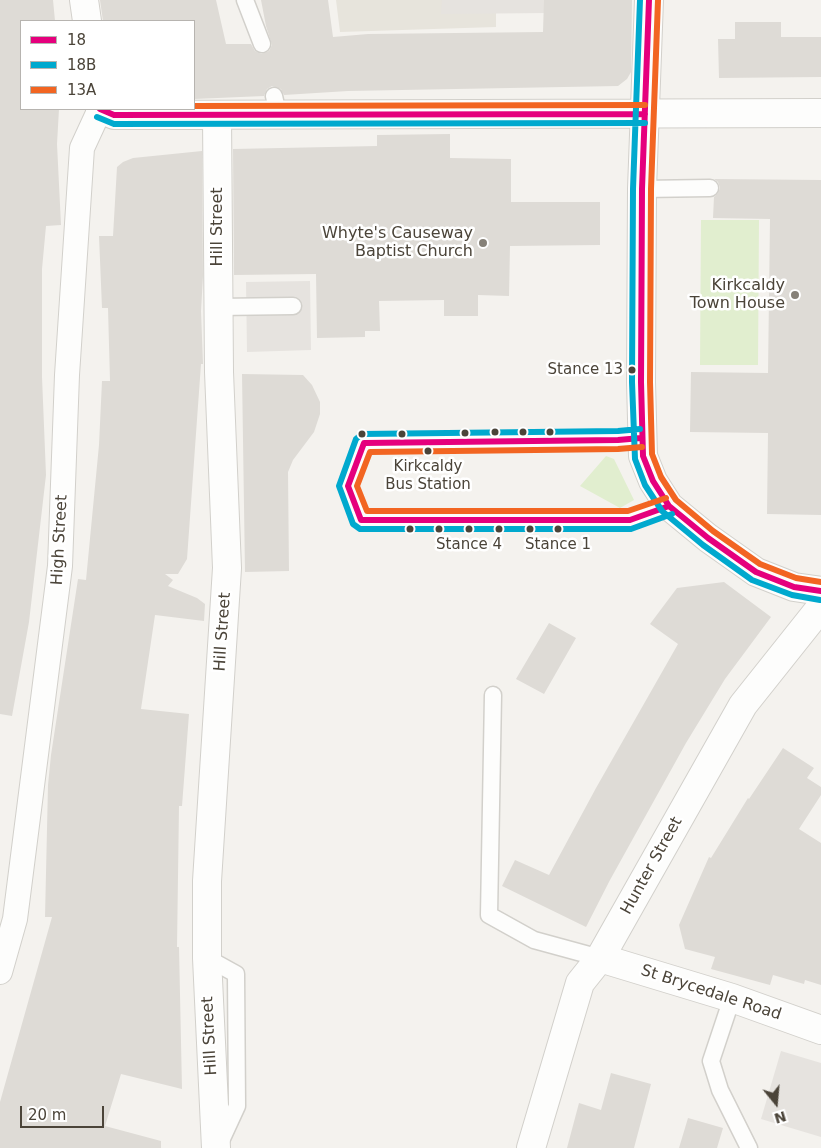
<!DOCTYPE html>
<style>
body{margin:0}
#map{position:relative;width:821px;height:1148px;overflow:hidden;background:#f4f2ee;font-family:"DejaVu Sans",sans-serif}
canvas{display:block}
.legend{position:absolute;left:20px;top:20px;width:175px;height:90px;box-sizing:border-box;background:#fff;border:1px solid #b7b4b0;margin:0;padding:6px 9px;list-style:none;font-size:15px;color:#4b4439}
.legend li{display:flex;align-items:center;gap:10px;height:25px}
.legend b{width:25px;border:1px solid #b7b4b0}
.north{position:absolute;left:751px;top:1078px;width:50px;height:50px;-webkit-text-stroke:4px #fff;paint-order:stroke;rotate:163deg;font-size:14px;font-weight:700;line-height:20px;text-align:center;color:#4b4439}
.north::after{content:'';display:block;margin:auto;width:18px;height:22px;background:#4b4439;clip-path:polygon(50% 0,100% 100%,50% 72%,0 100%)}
.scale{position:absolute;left:20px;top:1106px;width:84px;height:22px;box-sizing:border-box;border:2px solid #4b4439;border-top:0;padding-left:6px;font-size:15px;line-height:18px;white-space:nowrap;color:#4b4439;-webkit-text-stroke:4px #fff;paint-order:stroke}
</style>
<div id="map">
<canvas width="821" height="1148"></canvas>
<ul class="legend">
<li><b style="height:6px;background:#e5007d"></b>18</li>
<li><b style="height:6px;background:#00a9ce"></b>18B</li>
<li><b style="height:6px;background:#f26522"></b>13A</li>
</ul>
<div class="north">N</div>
<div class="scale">20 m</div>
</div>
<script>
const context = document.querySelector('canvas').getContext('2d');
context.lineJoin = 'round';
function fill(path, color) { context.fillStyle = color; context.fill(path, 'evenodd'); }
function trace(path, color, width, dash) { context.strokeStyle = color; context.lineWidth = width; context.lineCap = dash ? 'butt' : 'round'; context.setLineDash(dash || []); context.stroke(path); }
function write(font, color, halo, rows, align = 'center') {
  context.font = font + ' "DejaVu Sans",sans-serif'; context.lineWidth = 5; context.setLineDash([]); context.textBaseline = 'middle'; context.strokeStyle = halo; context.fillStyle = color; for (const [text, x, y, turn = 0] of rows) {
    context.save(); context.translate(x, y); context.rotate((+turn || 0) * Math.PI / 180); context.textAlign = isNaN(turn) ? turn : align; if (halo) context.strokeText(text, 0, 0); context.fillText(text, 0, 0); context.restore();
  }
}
fill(new Path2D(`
 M336,0H496V27L340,32Z`), '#e7e4dc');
fill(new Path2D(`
 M701,220H759L758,365H700Z
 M606,456L614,459L634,500L620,508L580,486Z`), '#e1eecf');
fill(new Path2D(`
 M442,0H549L548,13L441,14Z
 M310,281L311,350L247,352L246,282Z
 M781,1051L821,1063V1137L761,1119Z`), '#e6e3df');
fill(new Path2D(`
 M0,0H53L55,21H21V109H59L57,144L61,225L46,226L42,269V377L46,475L29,622L12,716L0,714Z
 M100,0H216L226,44H251L255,51L261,54L269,51L272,45L266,26L261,0H328L333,37L368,34L543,32L544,0H632L631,72L627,79L618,86L348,91L284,95L281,89L272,86L267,89L264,96L194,99V21H103Z
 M735,22H781V37H821V77L719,78L718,39H735Z
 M450,134V158L511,159V202H600V245L510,246L509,296L478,295V316H444V300L379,301L380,331H365V337L317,338L316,274L234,275L233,149L377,146V135Z
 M202,151L203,276L201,311L203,364H201L187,559L178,574H165L173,580L168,586L197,598L205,604L204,621L155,615L141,709L189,714L182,806H179L177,947H179L182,1089L121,1074L105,1126L161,1141V1148H0V1102L52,917H45L48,785L51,755L78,579L86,580L99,445L102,381H110L108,308H102L99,236H113L117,167L123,162L133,158Z
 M714,179L821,180V515L767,514L768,433L690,432L691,372L768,373L770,219L713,218L714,197L718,193L720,188L718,182Z
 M242,374L303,375L312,385L320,402V414L314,432L293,460L288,472L289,571L245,572Z
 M724,582L771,617L725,679L686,743L610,880L586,927L502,886L515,860L549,875L596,788L678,644L650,624L677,588Z
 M549,623L576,638L544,694L516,679Z
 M783,748L814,768L807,778L821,787V795L799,829L821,843V985L805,980L804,984L773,975L770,985L711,969L715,957L685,949L679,925L709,857L711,858L748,798L749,799Z
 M611,1073L651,1084L634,1148H567L579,1103L601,1110Z
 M688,1118L723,1128L717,1148H679Z`), '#dedbd6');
const service = new Path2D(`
 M245,0L262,44
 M274,96L278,114
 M642,189L710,188
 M218,307L293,306
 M641,438L618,440L364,443L348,486L361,520H630L669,506
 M493,695L489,915L534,940L600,958
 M207,958L236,974L237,1106L219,1145
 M732,998L711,1061L720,1090L749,1148`);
const pedestrian = new Path2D(`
 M0,972L15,919L60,566L67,375L82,148L100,109`);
const minor = new Path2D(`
 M84,0L87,21
 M649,0L642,189L641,382L643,456L653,481L669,506L708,538L756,572L794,587L821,591
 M100,109L114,115H123L821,113
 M600,958L732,998L821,1030
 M216,1148L207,958V881L227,568L219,372L217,116
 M531,1148L580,983L600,958L743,705L821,607`);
trace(service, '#d2d0cb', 19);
trace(pedestrian, '#d2d0cb', 26);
trace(minor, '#d2d0cb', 30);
trace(service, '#fdfdfc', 16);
trace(pedestrian, '#fdfdfc', 24);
trace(minor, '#fdfdfc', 28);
trace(new Path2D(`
 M649,0L642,189L641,382L643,456L653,481L669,506L708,538L756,572L794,587L821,591
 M100,109L114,115L645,114
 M641,438L618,440L364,443L348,486L361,520H630L669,506`), '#e5007d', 6);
trace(new Path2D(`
 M640,0L633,189L632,382L635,459L645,485L662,511L703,545L752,580L792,595L820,600
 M97,117L114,124L645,123
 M640,429L618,431L362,434L356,439L339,486L353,524L360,529H631L672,514`), '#00a9ce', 6);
trace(new Path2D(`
 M658,0L651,189L650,382L652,454L661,477L676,500L713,531L760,564L796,578L821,582
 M194,106L645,105
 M642,447L618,449L370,452L357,486L367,511H628L666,498`), '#f26522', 6);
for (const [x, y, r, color] of [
 [483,243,5,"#868178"],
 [795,295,5,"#868178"],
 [632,370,4.5,"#4b4439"],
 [495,432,4.5,"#4b4439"],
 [523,432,4.5,"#4b4439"],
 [550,432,4.5,"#4b4439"],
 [465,433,4.5,"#4b4439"],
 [362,434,4.5,"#4b4439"],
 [402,434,4.5,"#4b4439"],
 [428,451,4.5,"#4b4439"],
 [410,529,4.5,"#4b4439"],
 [439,529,4.5,"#4b4439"],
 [469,529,4.5,"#4b4439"],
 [499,529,4.5,"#4b4439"],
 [530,529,4.5,"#4b4439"],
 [558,529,4.5,"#4b4439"]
]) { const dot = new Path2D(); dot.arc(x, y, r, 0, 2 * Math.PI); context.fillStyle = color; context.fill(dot); trace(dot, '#fff', 2); }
write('15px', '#4b4439', '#fff', [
 ["Stance 13",623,370,"right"],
 ["Kirkcaldy",428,467],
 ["Bus Station",428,485],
 ["Stance 4",469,545],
 ["Stance 1",558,545]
]);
write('16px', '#4b4439', '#fff', [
 ["Hill Street",218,227,-90],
 ["High Street",60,540,-87],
 ["Hill Street",223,632,-86],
 ["Hunter Street",652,866,-61],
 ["St Brycedale Road",711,993,18],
 ["Hill Street",210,1036,-93]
]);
write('16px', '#4b4439', '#fff', [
 ["Whyte's Causeway",473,234],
 ["Baptist Church",473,252],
 ["Kirkcaldy",785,286],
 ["Town House",785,304]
], 'right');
</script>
